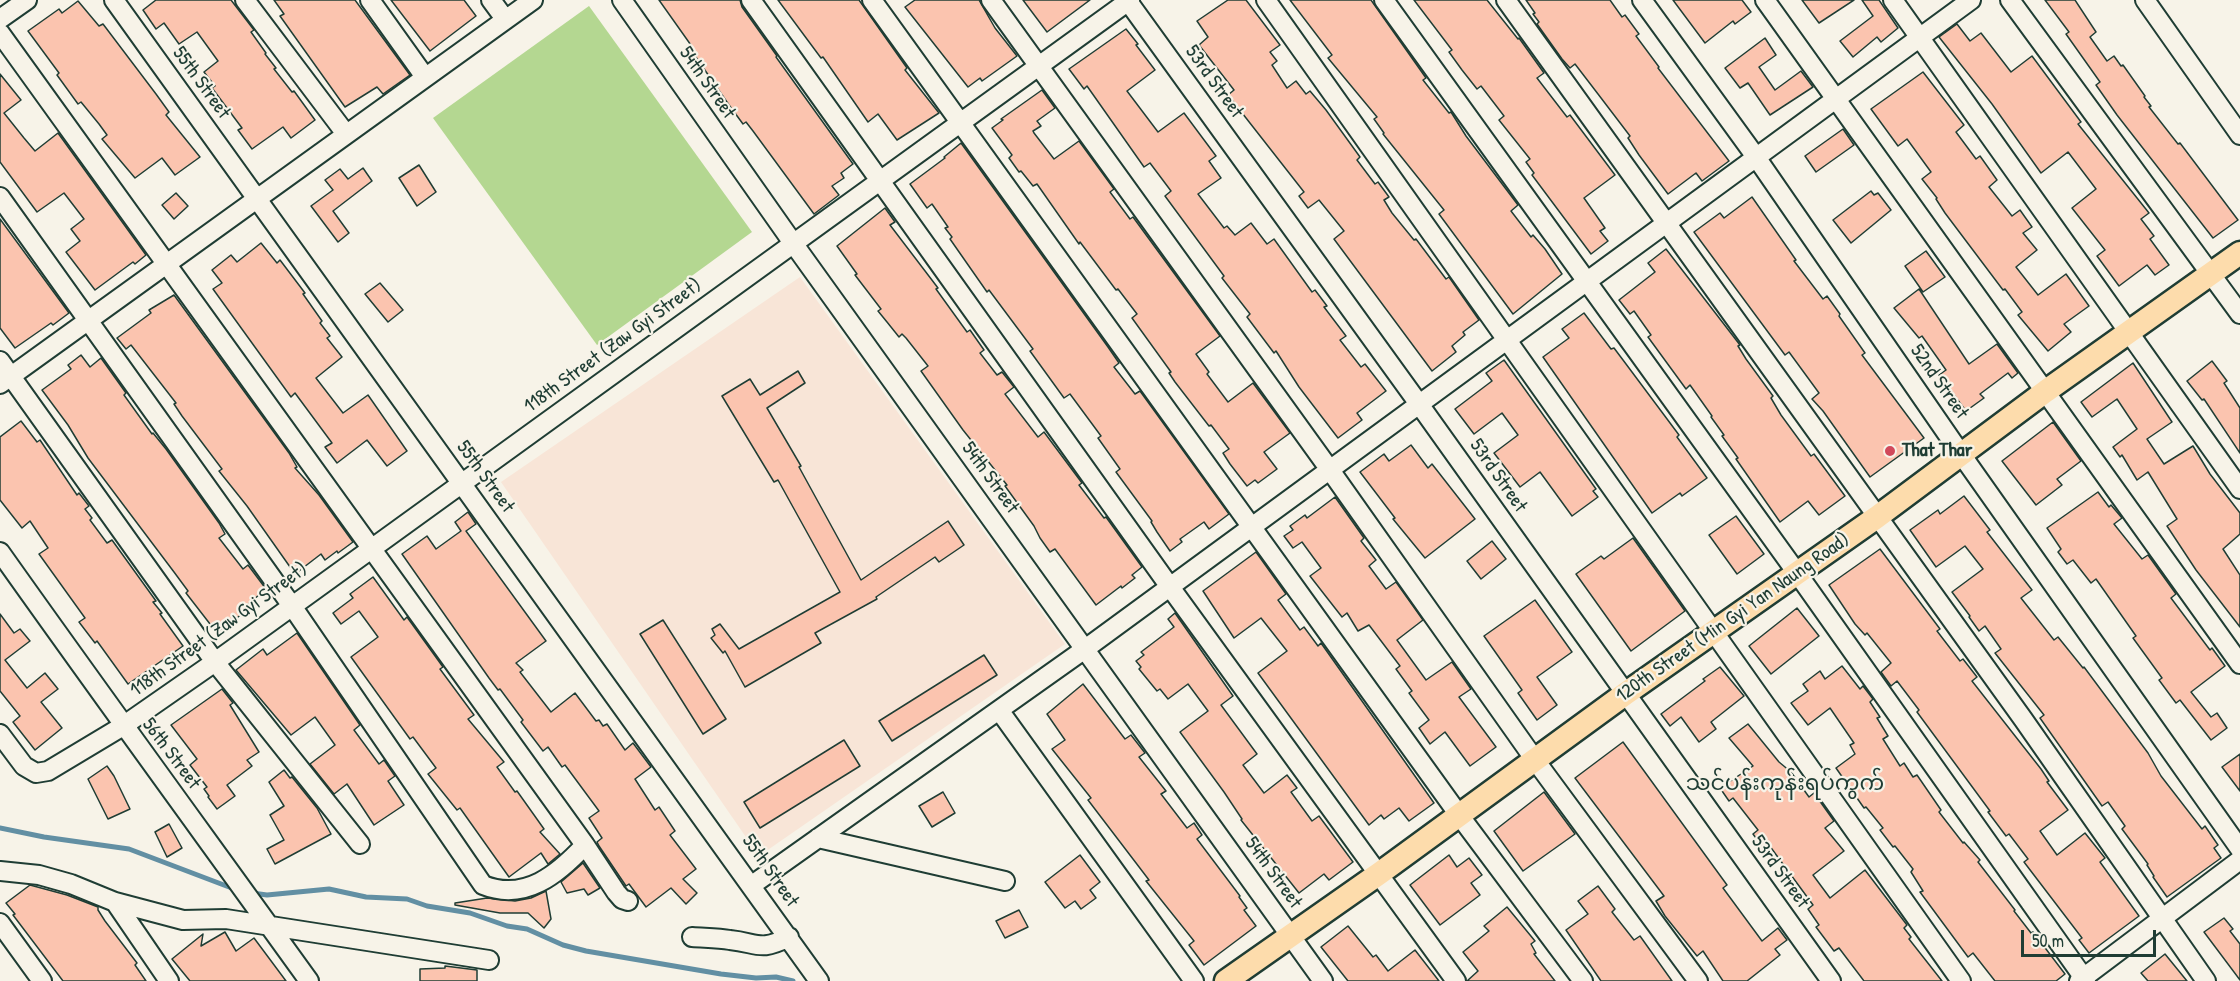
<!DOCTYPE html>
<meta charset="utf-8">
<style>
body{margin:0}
#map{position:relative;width:2240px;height:981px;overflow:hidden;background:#f7f3e8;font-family:"Patrick Hand",sans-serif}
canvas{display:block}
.scale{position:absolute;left:2021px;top:930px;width:135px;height:27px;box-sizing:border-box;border:3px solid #1f3d34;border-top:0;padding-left:8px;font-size:18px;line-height:21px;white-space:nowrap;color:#1f3d34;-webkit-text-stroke:4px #f7f3e8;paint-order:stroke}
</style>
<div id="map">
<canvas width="2240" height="981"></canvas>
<div class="scale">50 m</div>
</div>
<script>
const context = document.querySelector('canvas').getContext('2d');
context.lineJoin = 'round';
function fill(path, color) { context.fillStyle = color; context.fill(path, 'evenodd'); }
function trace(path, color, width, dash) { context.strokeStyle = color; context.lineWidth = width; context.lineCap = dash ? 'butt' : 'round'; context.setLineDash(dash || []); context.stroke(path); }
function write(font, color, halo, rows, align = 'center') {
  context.font = font + ' "Patrick Hand","Noto Sans Myanmar",sans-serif'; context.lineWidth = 4.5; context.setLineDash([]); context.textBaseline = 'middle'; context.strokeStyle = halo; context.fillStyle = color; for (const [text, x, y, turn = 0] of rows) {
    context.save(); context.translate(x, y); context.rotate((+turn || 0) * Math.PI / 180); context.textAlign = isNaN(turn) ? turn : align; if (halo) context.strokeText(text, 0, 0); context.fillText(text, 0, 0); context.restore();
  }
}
fill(new Path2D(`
 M800,277L1065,644L759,856L501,482Z`), '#f8e5d7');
fill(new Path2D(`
 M589,6L752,232L597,345L433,118Z`), '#b4d791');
trace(new Path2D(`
 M0,828L44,837L129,849L237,890
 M252,893L267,895L329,889L366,897L407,899L427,906L470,913L507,926L527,929L563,945L586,951L721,974L756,978L776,977L793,981`), '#628fa3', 5);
const building = new Path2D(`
 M156,0H231L254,30L251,32L266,53L265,54L276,68L274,69L292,92L294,91L315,120L291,138L283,127L252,149L238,130L242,128L212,88L215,86L204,72L218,61L197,32L179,44L164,23L156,29L143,10Z
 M274,0H355L410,75L383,94L377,87L345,107L280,16L284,14Z
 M391,0H464L476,16L430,51Z
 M659,0H740L742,7L777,56L776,57L853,164L841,173L844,178L832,186L839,195L814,214L753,131L746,122L743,124L729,105L691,50L693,48Z
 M778,0H859L907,68L905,70L939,113L897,140L878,114L868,122L823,57L821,58Z
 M915,0H979L995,28L1017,56L982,81L980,78L968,87L905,7Z
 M1023,0H1090L1047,32Z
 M1228,0H1246L1280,45L1270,52L1277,61L1272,65L1287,88L1296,81L1306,94L1310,91L1326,110L1360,157L1357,160L1375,184L1378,182L1389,197L1384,200L1392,213L1414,240L1416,239L1446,279L1449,277L1479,320L1463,332L1465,335L1452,346L1456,352L1432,371L1334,239L1344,231L1319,200L1308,208L1299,196L1304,192L1228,95L1234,90L1199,45L1208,37L1197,21Z
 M1290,0H1371L1426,78L1423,80L1449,113L1451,112L1466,136L1518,205L1511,211L1531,237L1533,235L1545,249L1562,274L1513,314L1439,214L1444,210L1383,134L1384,133L1374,119L1377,117L1328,58L1332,55Z
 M1414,0H1487L1518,39L1519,38L1544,73L1537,78L1567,117L1570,115L1615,175L1584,198L1605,228L1600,231L1608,241L1591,254L1532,175L1534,173L1526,162L1530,159L1499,120L1504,116L1481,86L1477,89L1462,70L1449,52L1452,50Z
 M1526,0H1610L1622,17L1625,15L1639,34L1636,36L1659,67L1658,68L1729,161L1702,181L1696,173L1668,194L1639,155L1628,138L1630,136L1598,94L1575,64L1570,68L1562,59L1537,24L1539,22L1533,14L1535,13Z
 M1673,0H1742L1751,12L1735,24L1733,21L1705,43Z
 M1802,0H1854L1819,23Z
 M1862,0H1879L1898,28L1881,42L1877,37L1853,57L1840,41L1873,16Z
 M2045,0H2075L2096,32L2090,37L2107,61L2114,56L2121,66L2123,65L2145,96L2144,97L2151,106L2149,107L2178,144L2180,143L2238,220L2213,238L2117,115L2096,85L2100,82L2066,34L2069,32Z
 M78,1L99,26L103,24L156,94L169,112L166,115L200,157L175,175L162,158L135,178L102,139L107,135L99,124L81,102L78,104L57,75L59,73L28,31L59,9L62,13Z
 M1957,24L1970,41L1981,33L2011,72L2032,56L2081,122L2078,124L2149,213L2141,219L2154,236L2150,239L2169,265L2155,275L2147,265L2119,286L2097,256L2105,250L2072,208L2096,189L2068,152L2041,173L1992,104L1939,37Z
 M1126,29L1138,44L1136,45L1155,70L1127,91L1158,132L1184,113L1216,156L1209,161L1221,178L1198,194L1224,228L1227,226L1235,235L1251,223L1267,244L1274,239L1312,292L1315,290L1327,306L1324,307L1346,336L1340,340L1361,367L1365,364L1386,391L1357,413L1362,420L1338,438L1299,387L1276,351L1274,353L1247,317L1250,314L1222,278L1224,276L1165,196L1171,191L1150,163L1144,167L1087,86L1084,89L1069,69Z
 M1765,38L1776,55L1759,67L1775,90L1801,71L1813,87L1770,115L1748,83L1740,88L1725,68Z
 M1923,72L1964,125L1956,132L1976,159L1980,156L1997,180L1989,187L2012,216L2020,210L2032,227L2023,233L2037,250L2016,267L2038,295L2066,274L2089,306L2064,324L2071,332L2048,351L2018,315L2022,312L2005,289L2003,290L1945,213L1936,199L1937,198L1922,179L1931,172L1907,139L1898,146L1871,109Z
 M0,74L21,100L4,113L24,138L35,151L58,133L146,255L135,264L133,262L95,290L66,252L80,241L71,229L84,219L64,193L37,212L0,162Z
 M1042,90L1055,108L1037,121L1041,126L1033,131L1034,133L1054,159L1079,141L1114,189L1110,192L1130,219L1133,217L1220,336L1196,354L1209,372L1207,374L1228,402L1253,383L1290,433L1264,452L1277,469L1258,483L1255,480L1247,486L1230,464L1223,453L1229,449L1211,425L1209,426L1175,382L1169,373L1171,372L1132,318L1137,314L1118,289L1116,290L1080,242L1079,244L1037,184L1033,186L1021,171L1019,172L1009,158L1012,155L992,128L1003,120L1001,119Z
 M1843,129L1854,145L1816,172L1805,156Z
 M961,143L1108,347L1119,363L1114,367L1135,394L1140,391L1229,514L1209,529L1204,522L1180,539L1182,542L1170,551L1157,532L1151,522L1152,521L1116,472L1120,469L1098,438L1101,436L1070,394L1064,398L1030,351L1033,349L989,290L987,292L950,239L952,237L945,228L948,227L932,204L927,208L910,184L945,158L944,157Z
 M419,165L436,192L417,206L399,178Z
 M363,168L372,181L333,211L349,233L338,242L311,206L333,190L325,180L340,169L348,179Z
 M1871,191L1874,195L1878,193L1891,210L1851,243L1833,220Z
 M176,193L188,206L174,219L162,205Z
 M1752,197L1796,260L1794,261L1823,299L1827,296L1840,314L1839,316L1865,353L1862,355L1924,438L1870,477L1823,411L1812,399L1819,393L1789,352L1785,355L1694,232L1720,213L1724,218Z
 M885,208L895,222L890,225L938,288L936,289L967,332L970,330L984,350L980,353L997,375L1002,372L1014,387L1005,394L1038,437L1044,432L1082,483L1079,485L1104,518L1106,517L1142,567L1132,575L1135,578L1122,588L1121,586L1096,605L1055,549L1050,552L1040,538L1034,526L1005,486L1007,485L963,430L921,371L928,366L906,338L902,334L899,337L887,322L878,311L881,309L855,275L857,274L837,246Z
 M0,219L69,313L53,325L51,323L15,348L0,328Z
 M261,243L277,263L280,260L305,293L303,294L322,321L320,323L330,336L327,338L342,357L316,378L343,413L368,395L407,451L387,466L367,440L337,463L325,447L332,443L295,393L291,397L213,289L222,283L212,270L231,255L237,262Z
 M1666,249L1740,345L1738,346L1746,359L1773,396L1771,398L1781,415L1811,456L1814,454L1845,496L1819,515L1808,501L1780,522L1736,459L1738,458L1722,436L1724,435L1711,417L1712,416L1690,385L1686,389L1648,337L1651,335L1634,311L1630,314L1619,300L1655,272L1648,263Z
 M1926,251L1945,277L1923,292L1905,266Z
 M380,283L403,310L388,322L365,294Z
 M1919,289L1969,364L1997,344L2018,373L2012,378L2008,373L1980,394L1984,398L1966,411L1939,375L1946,370L1922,336L1919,338L1894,308Z
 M174,295L289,453L297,467L295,468L319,495L353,542L338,553L337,551L325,560L321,554L295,574L247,506L219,471L222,469L182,416L174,404L176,403L131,345L126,349L117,338L151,313L149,310Z
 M1584,313L1611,349L1614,348L1626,364L1679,435L1677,437L1707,478L1682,496L1680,493L1652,513L1543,357L1569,338L1562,329Z
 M81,355L90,367L101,358L126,393L124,395L152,434L153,433L166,449L219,523L225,534L219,538L243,569L248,565L266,589L240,611L242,614L217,633L186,593L188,591L174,572L88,458L68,425L42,390L71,369L68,365Z
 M1504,360L1596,489L1593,491L1598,497L1572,516L1540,472L1520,487L1494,453L1518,435L1502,413L1474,434L1455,409L1492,381L1486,373Z
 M2212,361L2227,381L2224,383L2240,408V453L2204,399L2202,400L2187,381Z
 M2133,363L2172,422L2147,439L2164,464L2193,446L2210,474L2240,513V534L2223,549L2240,575V627L2196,570L2167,526L2177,519L2148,472L2137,480L2122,455L2120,457L2113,447L2137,429L2117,399L2092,417L2081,402Z
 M798,371L805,383L767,408L801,466L799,467L861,580L948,521L964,545L939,562L935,557L876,597L877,599L815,633L821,643L745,687L725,651L723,653L711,638L715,635L712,629L720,624L739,649L840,592L778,480L774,482L722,396L750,379L760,395Z
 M21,421L37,442L40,440L77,495L79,493L89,506L85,509L92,518L90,520L107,543L112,540L156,601L153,602L162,613L160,614L183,646L128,684L97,641L95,643L79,622L85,618L39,554L48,548L30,521L22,528L0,500V437Z
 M2053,422L2081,461L2057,479L2062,485L2036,505L2002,461Z
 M1411,445L1428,468L1432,464L1475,519L1425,558L1393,519L1395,518L1360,472L1384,454L1389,461Z
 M2098,492L2109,507L2111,505L2122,518L2114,524L2142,559L2148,555L2176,594L2171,598L2210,650L2212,648L2225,666L2191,692L2211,717L2217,713L2227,728L2211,740L2180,700L2176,703L2159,680L2162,678L2133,638L2136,636L2096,579L2091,583L2073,560L2067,564L2058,552L2061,549L2047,528Z
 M1964,496L1990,530L1987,532L2032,590L2021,598L2054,640L2058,637L2083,668L2084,667L2148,753L2161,776L2202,829L2205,826L2218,845L2214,848L2221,858L2167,897L2153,877L2154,876L2147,865L2148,864L2122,829L2125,826L2108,802L2102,806L2040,718L2044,715L1995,653L2001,649L1985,626L1979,631L1969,617L1970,616L1952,592L1983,569L1965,546L1936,567L1910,530L1938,510L1940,514Z
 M1335,497L1364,538L1361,541L1376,560L1369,566L1386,589L1396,582L1423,620L1397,640L1426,680L1452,662L1471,689L1459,697L1496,747L1470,766L1445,732L1430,744L1419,728L1429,720L1409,693L1412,691L1396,669L1400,666L1369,625L1358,631L1347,613L1342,617L1324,594L1310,576L1321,568L1302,542L1293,548L1284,536L1293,530L1290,526L1305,515L1307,518Z
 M468,512L476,524L466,531L546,641L516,663L523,670L520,672L551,712L575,693L596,721L599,720L603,726L607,724L625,750L633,743L651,767L635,779L655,810L659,807L675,831L670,835L696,869L683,879L697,893L686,904L671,888L646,907L629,884L626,886L599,846L597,842L602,838L589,818L599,811L565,765L562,767L548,747L543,751L521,722L523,720L500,689L498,690L489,678L402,554L427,536L436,549L461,531L455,522Z
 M1736,516L1764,554L1737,574L1709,535Z
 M1633,538L1685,611L1631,651L1576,574L1601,556L1604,559Z
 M1492,541L1506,559L1481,579L1467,561Z
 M1880,549L1940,629L1937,631L1960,661L1963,659L1977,677L1972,681L2041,769L2049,781L2047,782L2068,810L2040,831L2057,855L2085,833L2105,858L2100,862L2139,916L2089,953L2079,940L2082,938L2024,862L2028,859L2009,834L2006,836L1988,812L1990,811L1917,712L1919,710L1897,681L1891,686L1881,672L1891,663L1867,633L1865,635L1855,624L1829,585Z
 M1256,552L1286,594L1278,600L1300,630L1304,627L1318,646L1321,643L1434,803L1409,821L1399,808L1384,819L1381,815L1369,825L1258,673L1287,651L1261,618L1234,638L1203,591Z
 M373,577L404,620L407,617L443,667L440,669L474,715L468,719L504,762L497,767L515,792L517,791L544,829L540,832L560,854L548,864L541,853L509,877L460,808L457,810L428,774L436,768L413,737L410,739L351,657L378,637L359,611L341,624L333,613L353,598L350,594Z
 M1535,600L1572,652L1537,677L1557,705L1537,720L1518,693L1522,690L1484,636Z
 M1797,608L1819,636L1771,674L1749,646Z
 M1175,613L1233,696L1221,705L1257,754L1243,765L1264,793L1287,775L1297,788L1291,792L1312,821L1319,816L1353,862L1329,880L1324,874L1299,893L1241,820L1242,819L1224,792L1180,732L1208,711L1188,684L1168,699L1160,689L1157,691L1139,669L1141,667L1136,661L1144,655L1141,652L1174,627L1168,619Z
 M0,614L14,633L20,629L30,641L5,660L27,688L45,673L58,689L41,702L62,728L35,750L13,722L20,716L0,691Z
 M663,620L726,719L703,734L640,634Z
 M297,633L360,725L354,730L379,764L384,760L395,776L388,781L404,805L374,825L347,784L334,794L310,764L335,745L315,717L291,735L236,670L263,649L267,655Z
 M984,655L997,675L892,741L879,721Z
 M1842,666L1860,689L1863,686L1873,699L1870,702L1880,717L1877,718L1888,736L1883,739L1900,766L1904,763L1913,777L1917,775L1941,810L1939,812L1963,843L1964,842L1980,860L1978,862L2015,910L2014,911L2031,933L2033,932L2065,974L2056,981H1995L1973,953L1968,957L1920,892L1923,891L1911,872L1913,869L1895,846L1893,847L1880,830L1883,828L1866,807L1864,808L1836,768L1855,754L1850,745L1854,743L1830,708L1808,725L1791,703L1808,691L1803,684L1820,671L1825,679Z
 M1720,667L1744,696L1711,722L1716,729L1699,742L1681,717L1670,726L1661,714L1705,681L1703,679Z
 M1083,684L1125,739L1131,735L1145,753L1139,757L1166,791L1161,794L1187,828L1194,823L1202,835L1197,839L1240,896L1239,897L1247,908L1244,910L1256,926L1204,965L1189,945L1194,941L1146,881L1149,880L1088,800L1091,798L1052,749L1065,740L1047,714Z
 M222,689L233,703L230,705L259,752L247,760L252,766L227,785L235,796L217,809L208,797L209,796L204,789L207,787L190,765L197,759L171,725Z
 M1748,724L1779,762L1791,772L1809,797L1814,793L1834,821L1825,828L1844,851L1813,875L1830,898L1865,870L1907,925L1904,928L1911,937L1909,939L1942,981H1864L1839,948L1834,951L1816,927L1819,925L1808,909L1813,905L1769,845L1764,849L1753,834L1758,830L1733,798L1729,801L1720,788L1753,766L1729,738Z
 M844,740L860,766L760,828L744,802Z
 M1623,742L1727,885L1723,888L1762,941L1778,928L1787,940L1775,949L1780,955L1747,981H1723L1703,951L1697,956L1665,916L1656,901L1664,896L1575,778Z
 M2240,754V791L2222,767Z
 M107,766L114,776L130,809L108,819L88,779Z
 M284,770L290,778L292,777L317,808L331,834L275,864L267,849L284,840L270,815L284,806L269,782Z
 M943,792L955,813L932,827L919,806Z
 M1544,792L1575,834L1523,871L1494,831Z
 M169,824L182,848L167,857L155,832Z
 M1080,855L1100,882L1090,890L1096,898L1081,909L1075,901L1065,908L1045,882Z
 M1449,855L1457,867L1469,858L1482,875L1471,883L1480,895L1440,925L1410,885Z
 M583,863L600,888L588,895L584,889L567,893L561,882Z
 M30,885L67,895L98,907V910L105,921L137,963L135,965L146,981H63L13,915L15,914L6,903Z
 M1598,886L1615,909L1612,912L1634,940L1640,936L1672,981H1601L1566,930L1588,914L1578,901Z
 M546,891L551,919L544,928L528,913H500L455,905V903L487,898L515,901L531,898Z
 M1507,907L1535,941L1531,944L1536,953L1534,954L1555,981H1467L1478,971L1463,952L1489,931L1484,926Z
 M1019,910L1028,927L1005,938L996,921Z
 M2224,918L2233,929L2230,931L2240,944V980L2204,932Z
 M1348,926L1373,957L1376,955L1388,971L1415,950L1439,981H1348L1321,947Z
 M225,932L236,951L254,938L286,981H190L172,959L203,934L201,946Z
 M2165,954L2187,981H2148L2141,973Z
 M445,966L477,970V981H420V969L445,968Z`);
fill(building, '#fbc4af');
trace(building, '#1f3d34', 1.5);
const minor = new Path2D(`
 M114,0L819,981
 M245,0L346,134
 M370,0L425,77
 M491,0L505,19
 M622,0L793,243L1323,981
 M751,0L1170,587L1456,981
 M872,0L1459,815L1583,981
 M991,0L1330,470L1535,760L1698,981
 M1127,0L1419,404L1831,981
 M1266,0L1961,981
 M1384,0L1797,573L2086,981
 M1506,0L2023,719L2206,981
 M1642,0L1756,157L1961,454L2240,849
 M1765,0L2240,664
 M1893,0L2240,489
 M2010,0L2240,314
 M2145,0L2240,135
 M0,19L27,0
 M0,33C194,304 391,574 585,845L616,892L622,899L628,901
 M0,197L292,606L483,885C525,902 558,874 585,845
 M0,361L215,662L360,844
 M0,384L533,0
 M0,552C102,696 206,838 309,981
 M999,710L1194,981
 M0,734L24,766L36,773L48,771L123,726L215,662L1130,0
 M818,838L1005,881
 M0,871L39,875L71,884L115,902L183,920L226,919L489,960
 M752,885L1085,649L1971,0
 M115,902L169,981
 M0,923L42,981
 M692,937C705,938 718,938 730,940C759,943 759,952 789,937
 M2079,981L2240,860`);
const major = new Path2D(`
 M1226,981L1380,873L1625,694L1877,517L2046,391L2240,253`);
trace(minor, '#1f3d34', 22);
trace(major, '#1f3d34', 27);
trace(minor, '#f7f3e8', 18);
trace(major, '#fddcac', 22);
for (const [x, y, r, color] of [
 [1890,451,6,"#d1495b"]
]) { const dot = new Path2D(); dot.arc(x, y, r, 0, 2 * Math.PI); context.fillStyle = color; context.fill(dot); trace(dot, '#f7f3e8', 2); }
write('20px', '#1f3d34', '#f7f3e8', [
 ["53rd Street",1214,82,54],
 ["55th Street",201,83,54],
 ["54th Street",707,83,55],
 ["118th Street (Zaw Gyi Street)",613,346,-36],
 ["52nd Street",1939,382,55],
 ["53rd Street",1498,476,55],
 ["55th Street",485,477,54],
 ["54th Street",990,478,54],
 ["120th Street (Min Gyi Yan Naung Road)",1733,618,-35],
 ["118th Street (Zaw Gyi Street)",219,630,-36],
 ["56th Street",171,754,53],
 ["55th Street",770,871,55],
 ["53rd Street",1780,872,54],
 ["54th Street",1273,873,54]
]);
write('bold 20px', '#1f3d34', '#f7f3e8', [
 ["That Thar",1902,451]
], 'left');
write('22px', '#1f3d34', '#f7f3e8', [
 ["သင်ပန်းကုန်းရပ်ကွက်",1785,784]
]);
</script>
